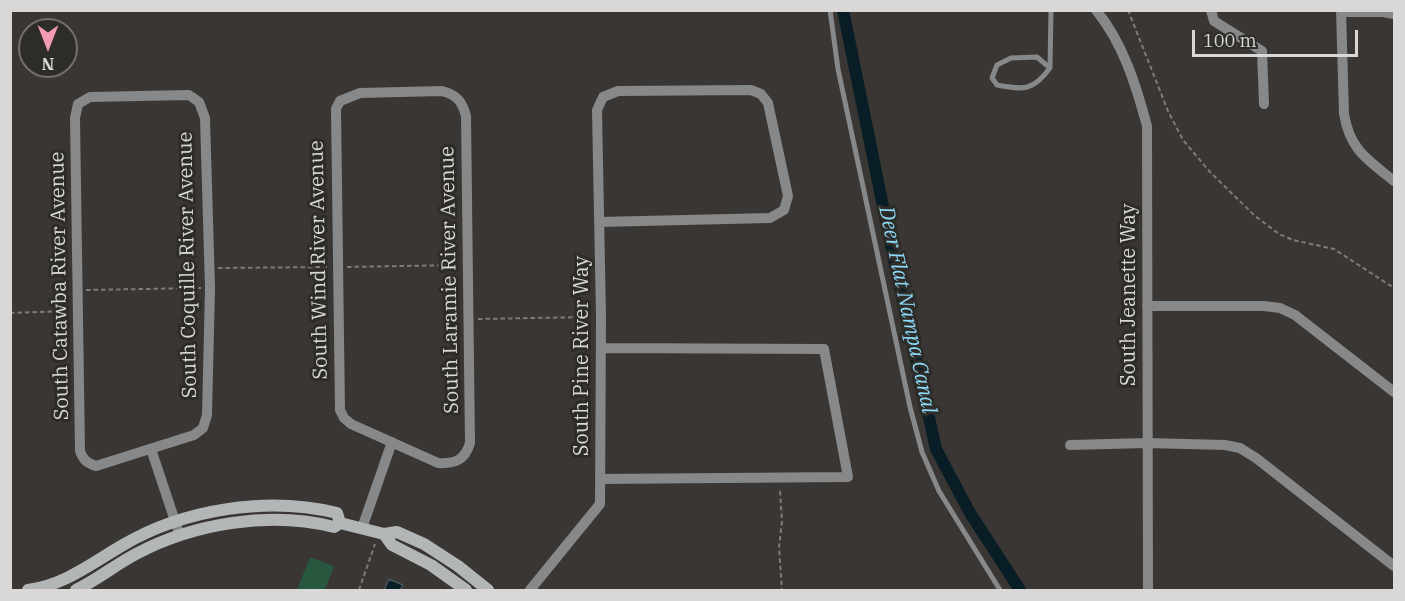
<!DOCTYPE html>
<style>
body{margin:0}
#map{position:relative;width:1405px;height:601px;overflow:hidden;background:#393633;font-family:"IBM Plex Serif",serif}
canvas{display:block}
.frame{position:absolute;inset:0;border:12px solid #dad8d6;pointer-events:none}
.north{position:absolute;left:18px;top:18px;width:60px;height:60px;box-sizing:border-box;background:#2e2c29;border:2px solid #73716e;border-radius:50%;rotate:180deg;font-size:16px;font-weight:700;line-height:24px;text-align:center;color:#dad8d6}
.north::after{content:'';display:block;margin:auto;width:21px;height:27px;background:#f09ab5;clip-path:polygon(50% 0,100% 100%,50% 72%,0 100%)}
.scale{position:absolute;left:1192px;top:30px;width:166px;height:27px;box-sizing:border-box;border:3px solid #dad8d6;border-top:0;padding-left:8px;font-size:18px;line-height:21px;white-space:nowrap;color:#dad8d6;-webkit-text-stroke:4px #2e2c29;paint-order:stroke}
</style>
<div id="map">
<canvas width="1405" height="601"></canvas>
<div class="frame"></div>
<div class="north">N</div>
<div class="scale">100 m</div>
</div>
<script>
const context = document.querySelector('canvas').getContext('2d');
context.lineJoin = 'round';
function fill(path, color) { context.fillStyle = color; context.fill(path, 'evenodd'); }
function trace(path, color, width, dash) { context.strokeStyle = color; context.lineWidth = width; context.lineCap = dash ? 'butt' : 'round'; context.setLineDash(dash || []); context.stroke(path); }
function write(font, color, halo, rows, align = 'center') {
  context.font = font + ' "IBM Plex Serif",serif'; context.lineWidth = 6; context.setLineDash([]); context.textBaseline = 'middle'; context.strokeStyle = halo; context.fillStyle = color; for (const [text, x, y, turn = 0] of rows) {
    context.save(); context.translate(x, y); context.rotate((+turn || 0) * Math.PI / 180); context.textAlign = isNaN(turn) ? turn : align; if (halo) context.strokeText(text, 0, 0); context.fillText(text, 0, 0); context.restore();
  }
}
fill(new Path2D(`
 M310,557L334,566L325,590H297Z`), '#28573f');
const water = new Path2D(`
 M389,579L403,585L400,590H384Z`);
fill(water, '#081d25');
trace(water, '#47555a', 1.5);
trace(new Path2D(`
 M843,10L895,265L936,449L970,513L1020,590`), '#081d25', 12);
trace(new Path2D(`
 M1128,10L1168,111L1183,140L1210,172L1255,216L1279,234L1293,240L1334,249L1394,288
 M347,267L459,265
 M218,268L327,267
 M86,290L201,288
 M10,313L66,311
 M478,319L589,317
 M780,491L782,521L779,547L782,590
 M359,590L375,544`), '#7e7b79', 2, [4.5, 3]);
trace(new Path2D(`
 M830,10L838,69L910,407L922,452L939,491L1000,590
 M1037,57L1050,68C1033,91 1024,90 997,85L992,78L997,65L1011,58Z
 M1050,68L1051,10`), '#868889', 5);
trace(new Path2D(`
 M1096,10C1123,43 1136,85 1147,126L1148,590
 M1211,10L1214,21L1262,51L1264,104
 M1341,10L1344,114C1350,150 1367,159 1394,181
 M1341,12H1383L1394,14
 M442,91C457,95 462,101 466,116L470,443C465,460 455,464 438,463L351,424L344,418L340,410L336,109L340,101L360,93Z
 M189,95L199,102L205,118L210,288L207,415L203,428L194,435L96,466C87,463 83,460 80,451L75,118L78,104L90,97Z
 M1147,306H1264L1280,308L1295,315L1394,392
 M1070,445L1147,443L1225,445L1240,448L1256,458L1394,566
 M151,449L178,530
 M600,479L848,477L824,349L602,348
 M362,528L392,442
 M530,590L600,504L601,317L597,110L603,97L618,91L751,90L761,94L768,103L788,196L784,210L770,218L599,222`), '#868889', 10);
trace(new Path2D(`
 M384,534L392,545L431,565L466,590
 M28,590C65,585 92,563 123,545C184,509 268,496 337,513L340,523
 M76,590C97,580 115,565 136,554C194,523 270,511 334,527L340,523L384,534L397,532L424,544L458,566L488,590`), '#b3b6b7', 12);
write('20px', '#dad8d6', '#2e2c29', [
 ["South Wind River Avenue",319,260,-91],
 ["South Coquille River Avenue",188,265,-91],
 ["South Laramie River Avenue",450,280,-91],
 ["South Catawba River Avenue",60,286,-91],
 ["South Jeanette Way",1129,295,-90],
 ["South Pine River Way",582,356,-90]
]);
write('italic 21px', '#8cdaf7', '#2e2c29', [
 ["Deer Flat Nampa Canal",907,310,78]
]);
</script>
